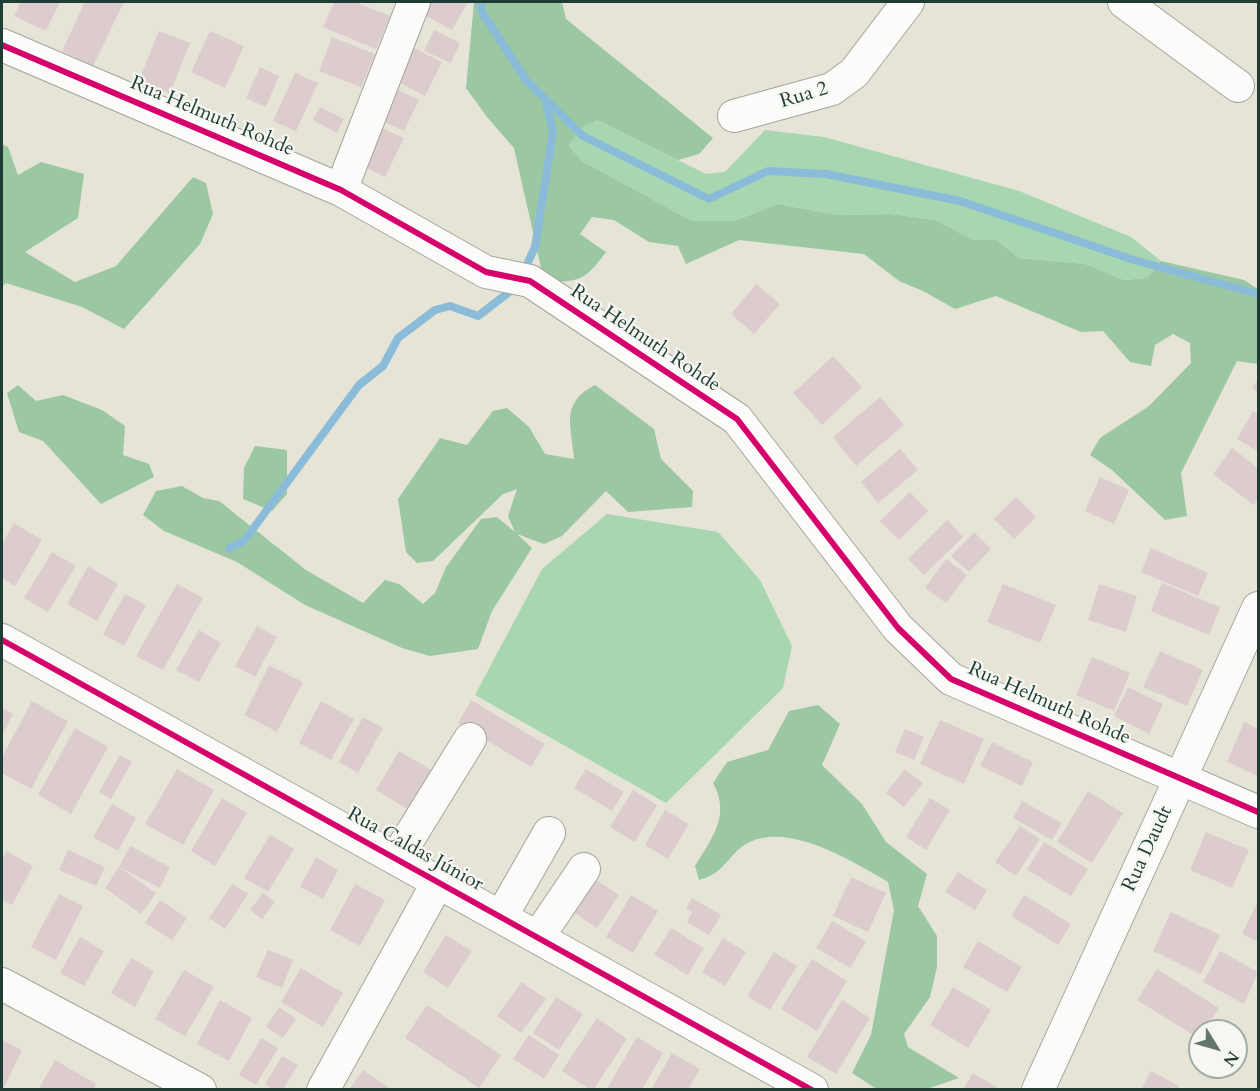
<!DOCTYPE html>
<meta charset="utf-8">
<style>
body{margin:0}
#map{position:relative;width:1260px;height:1091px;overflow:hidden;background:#e6e4d6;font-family:Cardo,serif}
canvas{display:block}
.frame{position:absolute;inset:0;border:3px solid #1f3d34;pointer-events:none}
.north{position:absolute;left:1188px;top:1019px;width:60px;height:60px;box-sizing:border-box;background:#f6f6f2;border:2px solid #a0aca6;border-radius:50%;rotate:127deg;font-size:16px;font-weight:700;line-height:24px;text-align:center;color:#1f3d34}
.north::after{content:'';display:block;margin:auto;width:21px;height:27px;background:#65776d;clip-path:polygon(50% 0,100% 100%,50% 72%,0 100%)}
</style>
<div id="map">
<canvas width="1260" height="1091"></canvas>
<div class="frame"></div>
<div class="north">N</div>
</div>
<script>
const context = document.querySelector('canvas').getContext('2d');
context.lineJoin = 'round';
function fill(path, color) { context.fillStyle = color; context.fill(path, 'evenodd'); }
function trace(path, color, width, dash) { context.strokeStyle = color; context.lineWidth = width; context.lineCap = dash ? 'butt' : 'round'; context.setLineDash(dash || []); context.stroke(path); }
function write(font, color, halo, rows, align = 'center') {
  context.font = font + ' Cardo,serif'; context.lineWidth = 4.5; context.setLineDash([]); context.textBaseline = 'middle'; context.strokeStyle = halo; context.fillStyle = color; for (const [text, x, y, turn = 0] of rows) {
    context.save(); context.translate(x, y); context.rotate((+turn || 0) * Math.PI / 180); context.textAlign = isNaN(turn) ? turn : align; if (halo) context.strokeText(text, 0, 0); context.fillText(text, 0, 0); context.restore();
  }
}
fill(new Path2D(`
 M597,120L706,174L725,172L765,130L824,137L1019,191L1131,237L1161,261L1147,278L1124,280L1085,264L1019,258L995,239L973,240L935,220L891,214L839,215L777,204L735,221H692L582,161L569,146L579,128Z
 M607,514L718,532L760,580L792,646L783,688L666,803L475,695L542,569Z`), '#a7d6b0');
fill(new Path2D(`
 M474,2H562L566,19L713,138L699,154L678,160L597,120L580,128L569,146L582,161L692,221H735L777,204L839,215L891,214L935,220L973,240L995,239L1019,258L1085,264L1124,280L1147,278L1161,261L1244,280L1258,289V364L1237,361L1181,473L1187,516L1165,520L1112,470L1090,455L1100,438L1149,406L1191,363L1190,343L1173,334L1155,345L1151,366L1130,362L1103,331L1081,332L996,296L955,309L923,291L899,281L864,254L739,240L686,264L678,246L649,242L614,220L592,217L580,234L606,252C586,280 578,283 544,281L514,148L487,117L466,88Z
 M2,144L8,147L18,175L41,162L84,174L78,218L25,252L75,282L116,266L193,177L206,183L213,214L200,244L124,329L82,307L6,283L2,286Z
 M18,385L36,401L63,395L102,410L125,426L123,455L149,464L154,477L101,504L43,441L19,432L7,393Z
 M595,385L654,429L661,459L693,491L692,507L628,512L606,491L562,536L544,544L517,534L532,548L492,611L478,649L430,656L402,648L305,605L237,562L164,531L143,515L156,491L182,486L203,498L219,501L306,570L363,603L385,580L399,584L423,604L435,593L446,567L481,519L497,517L515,532L508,516L517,489L503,494L433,561L417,563L406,552L398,499L440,438L467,445L493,411L507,408L529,427L545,454L574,459C572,428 559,403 595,385Z
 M255,446L287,450V494L272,511L243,499L244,468Z
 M818,705L840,724L822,765L862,804L886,842L927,874L918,906L937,936V967L930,997L904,1034L908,1047L959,1078L927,1089L878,1090L852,1073L871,1035L894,910L888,882C852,861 791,823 750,842C729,851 727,873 699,880L695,866C712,838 731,815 713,783L727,762L768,750L789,711Z`), '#9cc7a3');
trace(new Path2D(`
 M481,2L482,12L526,80L583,136L709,199L768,171L826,174L960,201L1134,260L1258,294
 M522,275L535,247L553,132L546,103
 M229,548L244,541L359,385L383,366L398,338L435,310L450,306L478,316L517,286`), '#8abcd9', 8);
fill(new Path2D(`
 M21,2H60L46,31L14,16Z
 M85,2H124L93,66L62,51Z
 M334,2H355L390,16L376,49L323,27Z
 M426,2H468L452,30L420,13Z
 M434,30L460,43L451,63L424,51Z
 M159,31L190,43L170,93L139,80Z
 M210,31L244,46L225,88L191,72Z
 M332,37L375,54L361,87L319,71Z
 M410,46L442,62L425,96L393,79Z
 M260,67L279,76L266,107L246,98Z
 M295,73L318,83L296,131L273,121Z
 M393,87L419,100L404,131L377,118Z
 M320,107L344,119L337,133L313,120Z
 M375,125L404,138L385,177L357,163Z
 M756,284L780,304L754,334L731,314Z
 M833,356L862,387L822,425L793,393Z
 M1258,379V392L1252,388Z
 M880,397L904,425L856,466L833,437Z
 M1253,411L1258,414V452L1237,439Z
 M1232,448L1258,468V499L1254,505L1213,474Z
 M900,449L918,470L878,503L861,482Z
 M1100,477L1129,490L1114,524L1085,511Z
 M910,492L928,511L899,540L880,521Z
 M1016,497L1036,517L1014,539L994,519Z
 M947,520L963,537L924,575L908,559Z
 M14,523L42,540L15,586L2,578V544Z
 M974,532L991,549L969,572L951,556Z
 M1151,548L1208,573L1198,596L1141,572Z
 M52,552L76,566L48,612L24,598Z
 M946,559L967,575L946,603L925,588Z
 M88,566L118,584L97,621L67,604Z
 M1162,583L1220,607L1209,635L1151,611Z
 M177,584L203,598L163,670L136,656Z
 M1003,584L1056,605L1040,643L987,622Z
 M1099,584L1137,596L1126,632L1088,620Z
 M125,594L146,605L124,646L103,634Z
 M257,626L277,637L255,677L235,666Z
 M199,630L221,643L199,682L176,670Z
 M1160,651L1203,670L1187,706L1143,687Z
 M1092,657L1130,673L1114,711L1076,695Z
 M269,665L303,682L277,732L244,715Z
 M1128,687L1163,704L1149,734L1114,716Z
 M471,700L545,744L531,767L458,723Z
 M32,701L68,721L31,789L2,773V757Z
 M321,701L354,719L331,760L299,743Z
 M2,708L13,714L2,735Z
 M363,717L383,728L358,773L339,762Z
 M940,720L984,739L964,784L920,764Z
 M1244,722L1258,729V776L1227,762Z
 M75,728L108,747L71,814L38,795Z
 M905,729L924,737L914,760L895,752Z
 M992,742L1033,762L1022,786L980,766Z
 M399,751L435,772L412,812L376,790Z
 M120,755L132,762L111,799L99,792Z
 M177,769L214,790L183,845L145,824Z
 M586,769L624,792L612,811L574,788Z
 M905,769L923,783L904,807L886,793Z
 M633,790L657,805L635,842L610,827Z
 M1088,791L1123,813L1092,863L1057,842Z
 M222,798L247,813L215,866L191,851Z
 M930,798L950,810L926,850L906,837Z
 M1022,801L1062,823L1052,840L1013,818Z
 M112,804L136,818L118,851L93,837Z
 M665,810L689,824L668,859L645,845Z
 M1020,826L1040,839L1016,876L995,862Z
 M1206,832L1249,850L1232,888L1190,870Z
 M270,835L294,849L268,892L244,878Z
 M1044,842L1088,869L1071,896L1027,870Z
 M130,846L170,867L160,888L119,867Z
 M68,850L105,867L96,886L59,870Z
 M6,851L33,866L12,905L2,900V859Z
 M316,857L338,870L323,899L300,887Z
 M119,867L156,893L141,914L105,888Z
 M958,872L987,890L975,910L945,892Z
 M851,877L886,893L868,932L833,916Z
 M595,879L619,895L597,928L573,912Z
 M232,884L248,894L225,929L209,918Z
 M355,884L385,900L360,946L330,930Z
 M263,893L275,902L262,919L250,910Z
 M59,894L83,906L56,960L31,947Z
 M631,895L658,911L633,953L606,937Z
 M1024,895L1071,924L1058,945L1011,916Z
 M692,898L721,915L709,935L687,922L692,912L686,908Z
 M160,900L187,918L172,940L145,923Z
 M1258,901V942L1242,934Z
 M1171,912L1220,935L1201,974L1153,951Z
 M832,921L866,941L850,968L816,948Z
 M671,928L704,948L688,975L654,955Z
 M446,935L472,951L448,988L423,972Z
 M80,937L104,951L84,986L60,973Z
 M723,938L746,952L725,986L702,972Z
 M978,941L1022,967L1007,992L963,967Z
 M268,950L293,960L282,988L256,977Z
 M1220,951L1258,972L1244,1004L1203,982Z
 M774,952L797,966L770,1010L747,996Z
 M131,958L154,971L135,1007L111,993Z
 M812,959L847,981L817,1031L781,1009Z
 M301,968L343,993L323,1027L281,1002Z
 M1157,969L1219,1008L1204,1031H1200V1039L1137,1000Z
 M184,970L214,987L185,1036L155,1019Z
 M522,982L546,999L521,1033L497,1016Z
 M953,987L991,1010L968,1048L930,1025Z
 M556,997L583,1014L559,1050L533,1033Z
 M220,1000L252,1018L229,1061L197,1044Z
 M842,1000L870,1018L836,1074L807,1057Z
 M427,1005L501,1055L479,1088L405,1038Z
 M279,1007L296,1019L283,1038L266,1027Z
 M597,1018L627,1039L593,1090H590L562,1071Z
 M529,1035L559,1055L544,1079L513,1059Z
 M637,1037L663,1053L642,1090H606Z
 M261,1038L278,1048L256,1085L239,1075Z
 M2,1040L22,1050L3,1090H2Z
 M672,1053L700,1069L688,1090H651Z
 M282,1056L298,1065L283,1090H274L265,1084Z
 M55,1060L96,1084L93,1090H38Z
 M363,1070L392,1090H349Z
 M1151,1071L1179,1086L1177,1090H1141Z
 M973,1073L997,1087L995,1090H963Z`), '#ddccce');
const minor = new Path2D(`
 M1124,2L1238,86
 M2,45L341,190L486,272L530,281L737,419L898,628L951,679L1258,812
 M734,116L832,89L854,73L908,2
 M341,190L414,2
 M2,640L812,1090
 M396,859L470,739
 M501,917L549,833
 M538,937L584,869
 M2,984L200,1090
 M323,1090L438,882
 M1038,1090L1258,608`);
trace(minor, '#a3a69d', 34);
trace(minor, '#fbfbf9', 32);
trace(new Path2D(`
 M2,45L341,190L486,272L530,281L737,419L898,628L951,679L1258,812
 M2,640L812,1090`), '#d6006c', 6);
write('20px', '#1f3d34', '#f6f6f2', [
 ["Rua 2",804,96,-17],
 ["Rua Helmuth Rohde",212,117,23],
 ["Rua Helmuth Rohde",645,339,34],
 ["Rua Helmuth Rohde",1049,704,24],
 ["Rua Daudt",1148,849,-65],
 ["Rua Caldas Júnior",415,850,29]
]);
</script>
